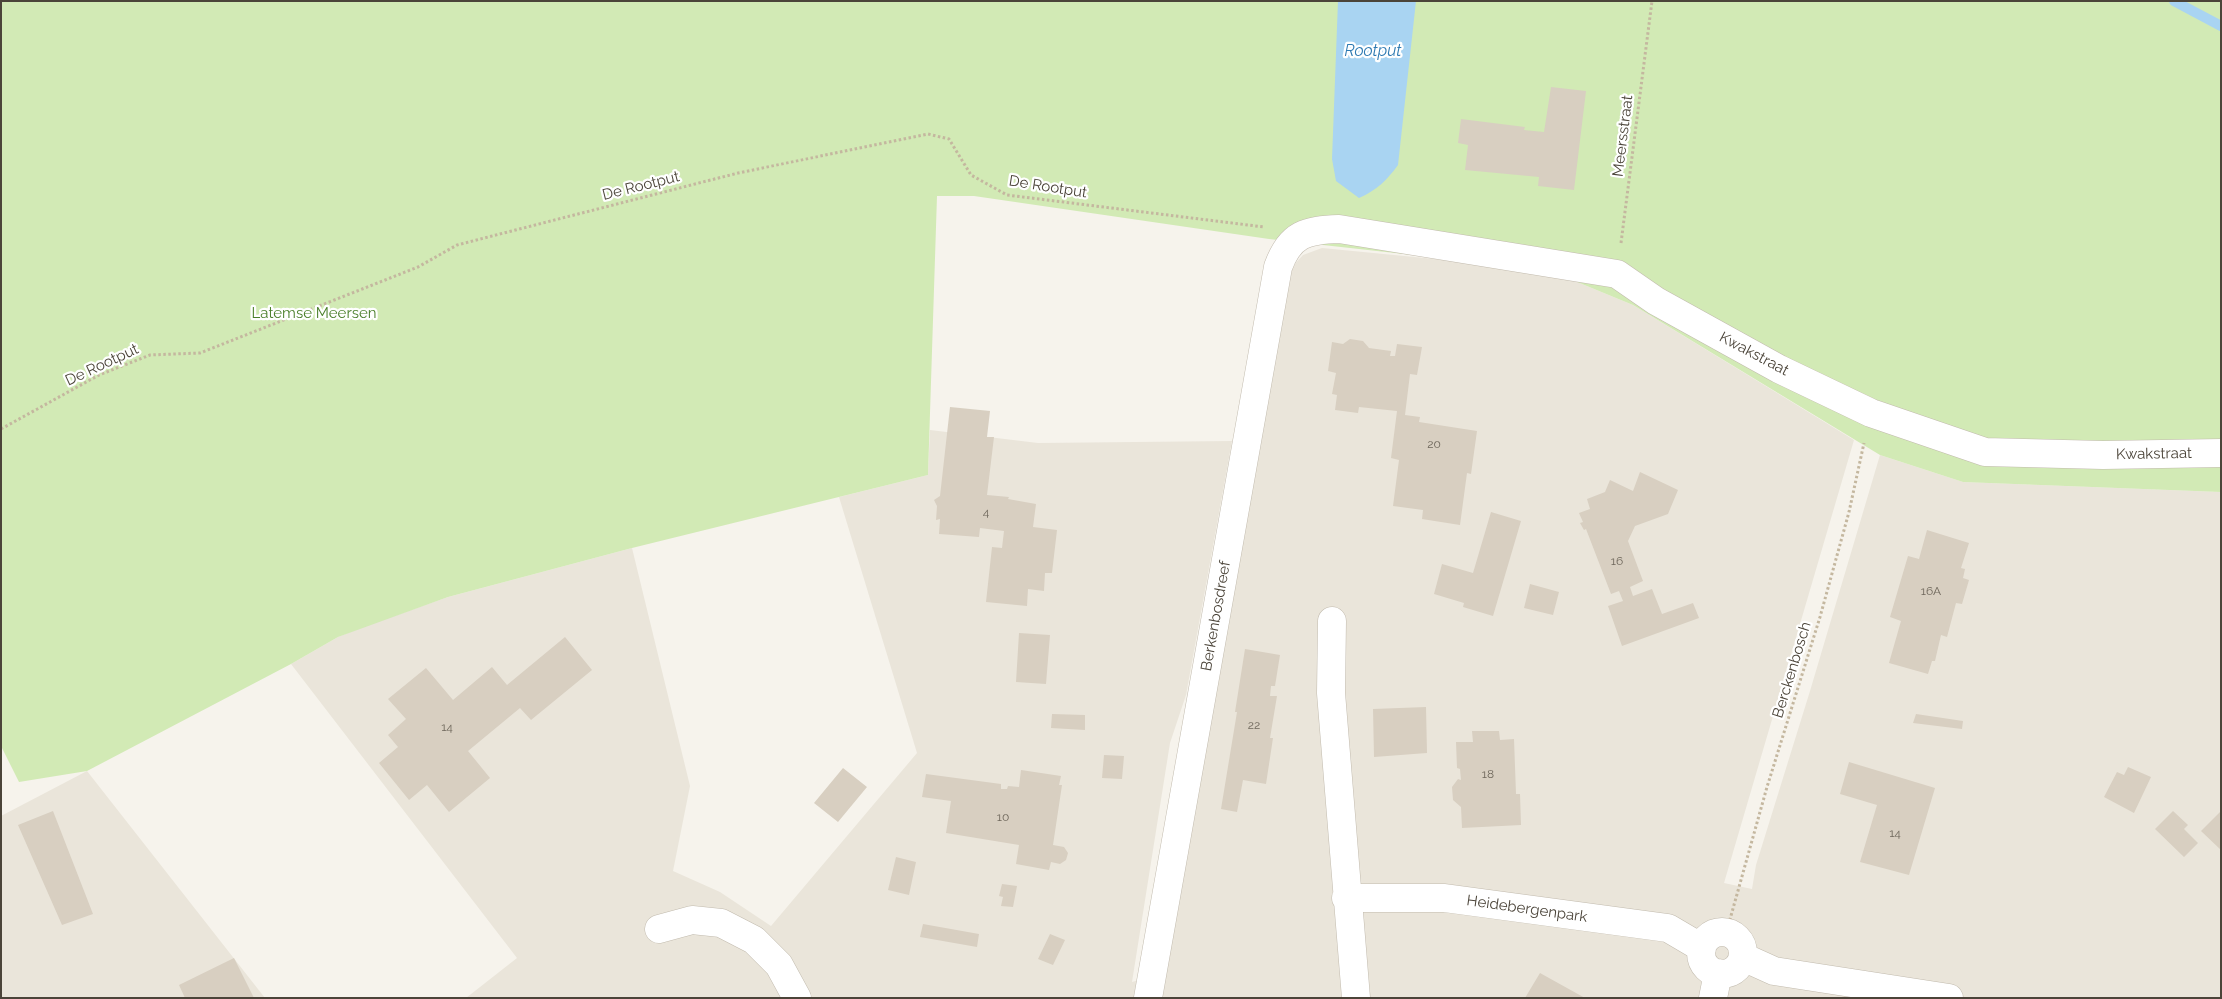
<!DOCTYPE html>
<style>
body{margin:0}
#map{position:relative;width:2222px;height:999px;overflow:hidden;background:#f6f3ec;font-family:Raleway,sans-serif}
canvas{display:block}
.frame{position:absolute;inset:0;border:2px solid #4b4439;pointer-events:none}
</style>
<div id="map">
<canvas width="2222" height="999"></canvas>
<div class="frame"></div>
</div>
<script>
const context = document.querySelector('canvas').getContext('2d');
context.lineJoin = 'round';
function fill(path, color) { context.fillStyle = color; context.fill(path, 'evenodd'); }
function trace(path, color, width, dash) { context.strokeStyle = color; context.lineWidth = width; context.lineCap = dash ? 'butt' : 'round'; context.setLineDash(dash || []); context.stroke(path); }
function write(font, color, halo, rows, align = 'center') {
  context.font = font + ' Raleway,sans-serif'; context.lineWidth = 4.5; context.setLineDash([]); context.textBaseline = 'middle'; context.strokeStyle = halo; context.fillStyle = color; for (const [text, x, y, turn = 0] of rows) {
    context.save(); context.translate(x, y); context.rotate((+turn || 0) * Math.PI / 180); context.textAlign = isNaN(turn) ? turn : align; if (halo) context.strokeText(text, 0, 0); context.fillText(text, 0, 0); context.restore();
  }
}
fill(new Path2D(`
 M1322,248L1548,270L1633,305L1854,440L1724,883L1752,889L1756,865L1810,691L1880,455L1963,482L2221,492V998H466L517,958L291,664L338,637L360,628L448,597L632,548L690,786L673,871L720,892L771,926L917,753L839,497L928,475L930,430L1038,443L1232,441L1186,695L1170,743L1132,982L1162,974L1281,289L1293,266L1303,255Z
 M87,771L265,998H1V816Z`), '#eae5da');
fill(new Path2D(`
 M1,1H2221V492L1963,482L1880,455L1633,305L1548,270L1269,239L974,196H937L928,475L632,548L448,597L338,637L291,664L87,771L19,782L1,746Z`), '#d2eab5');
fill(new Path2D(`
 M1338,1H1416L1398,165C1387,180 1377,190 1359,198L1336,181L1332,159Z`), '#a9d4f2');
trace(new Path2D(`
 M2174,1L2221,26`), '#a9d4f2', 10);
fill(new Path2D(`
 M1551,87L1586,91L1574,190L1538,186L1539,177L1465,170L1468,145L1458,143L1461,119L1525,127L1524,130L1544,132Z
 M1350,339L1363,341L1369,348L1391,351L1390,356H1395L1397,344L1422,347L1417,375L1410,374L1405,415L1420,417L1419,422L1477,431L1471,474L1467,473L1460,525L1422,519L1423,510L1393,506L1399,460L1391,458L1397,411L1359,407L1358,413L1335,410L1337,395L1332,394L1336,373L1328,371L1332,342L1343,344Z
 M950,407L990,411L987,437H994L987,495L1009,497L1008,499L1036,504L1033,527L1057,530L1052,573H1045L1044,591L1028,589L1027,606L986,602L992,547L1002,548L1004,531L980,528L979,537L939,534L940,519L936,520L937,506L934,500L940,496Z
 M1640,472L1678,490L1668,514L1635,526L1628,541L1643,581L1630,587L1633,596L1652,589L1662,614L1693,603L1699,618L1622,646L1608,606L1623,601L1619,591L1611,594L1586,529L1584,530L1580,523L1583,522L1579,513L1590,509L1587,499L1605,492L1610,480L1633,491Z
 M1491,512L1521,521L1493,616L1463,607L1464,603L1434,594L1442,564L1473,573Z
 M1927,530L1969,543L1961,568L1965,569L1963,578L1969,580L1962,604L1956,603L1947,637L1941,635L1935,661H1932L1928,674L1889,663L1901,621L1890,617L1908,556L1919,559Z
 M1530,584L1559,592L1553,615L1524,608Z
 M1019,633L1050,635L1046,684L1016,682Z
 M565,637L592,670L531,720L520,708L468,751L490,778L449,812L427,785L409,800L379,763L398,747L388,735L406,719L388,699L426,668L453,700L492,667L507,685Z
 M1245,649L1280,655L1275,686H1271L1270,696H1277L1270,738H1273L1266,784L1243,780L1237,812L1221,809L1237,712H1235Z
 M1426,707L1427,753L1374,757L1373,709Z
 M1052,714L1085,715V730L1051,728Z
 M1916,714L1963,721L1962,729L1913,723Z
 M1472,731H1499L1500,740L1514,739L1516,794H1520L1521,825L1462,828L1461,807L1453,800L1452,787L1458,779L1461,780L1460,769L1457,768L1456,742H1473Z
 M1104,755L1124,756L1122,779L1102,778Z
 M1849,762L1935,788L1909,875L1860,862L1877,805L1840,794Z
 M2128,767L2151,777L2134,813L2104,797L2117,772L2124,775Z
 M843,768L867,787L838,822L814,803Z
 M1021,770L1061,776L1059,785H1062L1053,845L1064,847L1068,853L1066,860L1060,864L1051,862L1049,870L1016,864L1019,845L946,833L951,801L922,797L926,774L1001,784V789H1007L1008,786L1019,787Z
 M53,811L93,914L62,925L18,825Z
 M2173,811L2188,825L2184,829L2198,843L2184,857L2155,829Z
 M2221,811V850L2201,831Z
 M896,857L916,862L909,895L888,890Z
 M1002,884L1017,886L1013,907L1001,906L1003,897L999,896Z
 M923,924L979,934L977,947L920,937Z
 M1050,934L1065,940L1053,965L1038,959Z
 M234,958L254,998H185L179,985Z
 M1540,973L1585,998H1525Z`), '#d8cfc1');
const minor = new Path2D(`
 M1332,621L1331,693L1356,998
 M1346,898H1445L1668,928L1702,948
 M659,929L692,920L721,923L754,940L779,965L797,998
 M1701 953a21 21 0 1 1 42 0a21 21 0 1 1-42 0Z
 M1743,957L1774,971L1949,998
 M1148,998L1278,267C1290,234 1306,230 1339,229L1617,274L1656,301L1779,369L1871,413L1985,452L2103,455L2221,453
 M1713,998L1718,973`);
trace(minor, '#c2bbae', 29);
trace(new Path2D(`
 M1621,243L1652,1
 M1,429L99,375L150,355L200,353L418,267L457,245L738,173L928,134L949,139L971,175L1007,195L1264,227
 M1727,930L1767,787L1820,617L1849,512L1864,443`), '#c4b79f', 3, [2.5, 2.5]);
trace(minor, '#fff', 28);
write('12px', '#6e675b', null, [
 ["20",1434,444],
 ["4",986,512],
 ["16",1617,561],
 ["16A",1931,591],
 ["22",1254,725],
 ["14",447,727],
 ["18",1488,774],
 ["10",1003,817],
 ["14",1895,833]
]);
write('15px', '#4b4439', '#fff', [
 ["Meersstraat",1623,136,-83],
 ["De Rootput",641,186,-14],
 ["De Rootput",1048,187,9],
 ["Kwakstraat",1754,354,28],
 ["De Rootput",102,365,-25],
 ["Kwakstraat",2154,454,-1],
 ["Berkenbosdreef",1216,616,-80],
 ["Berckenbosch",1792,670,-73],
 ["Heidebergenpark",1527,909,8]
]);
write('15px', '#4a7f2a', '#fff', [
 ["Latemse Meersen",314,313]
]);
write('italic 16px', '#2e7ab2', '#fff', [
 ["Rootput",1373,51]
]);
</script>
